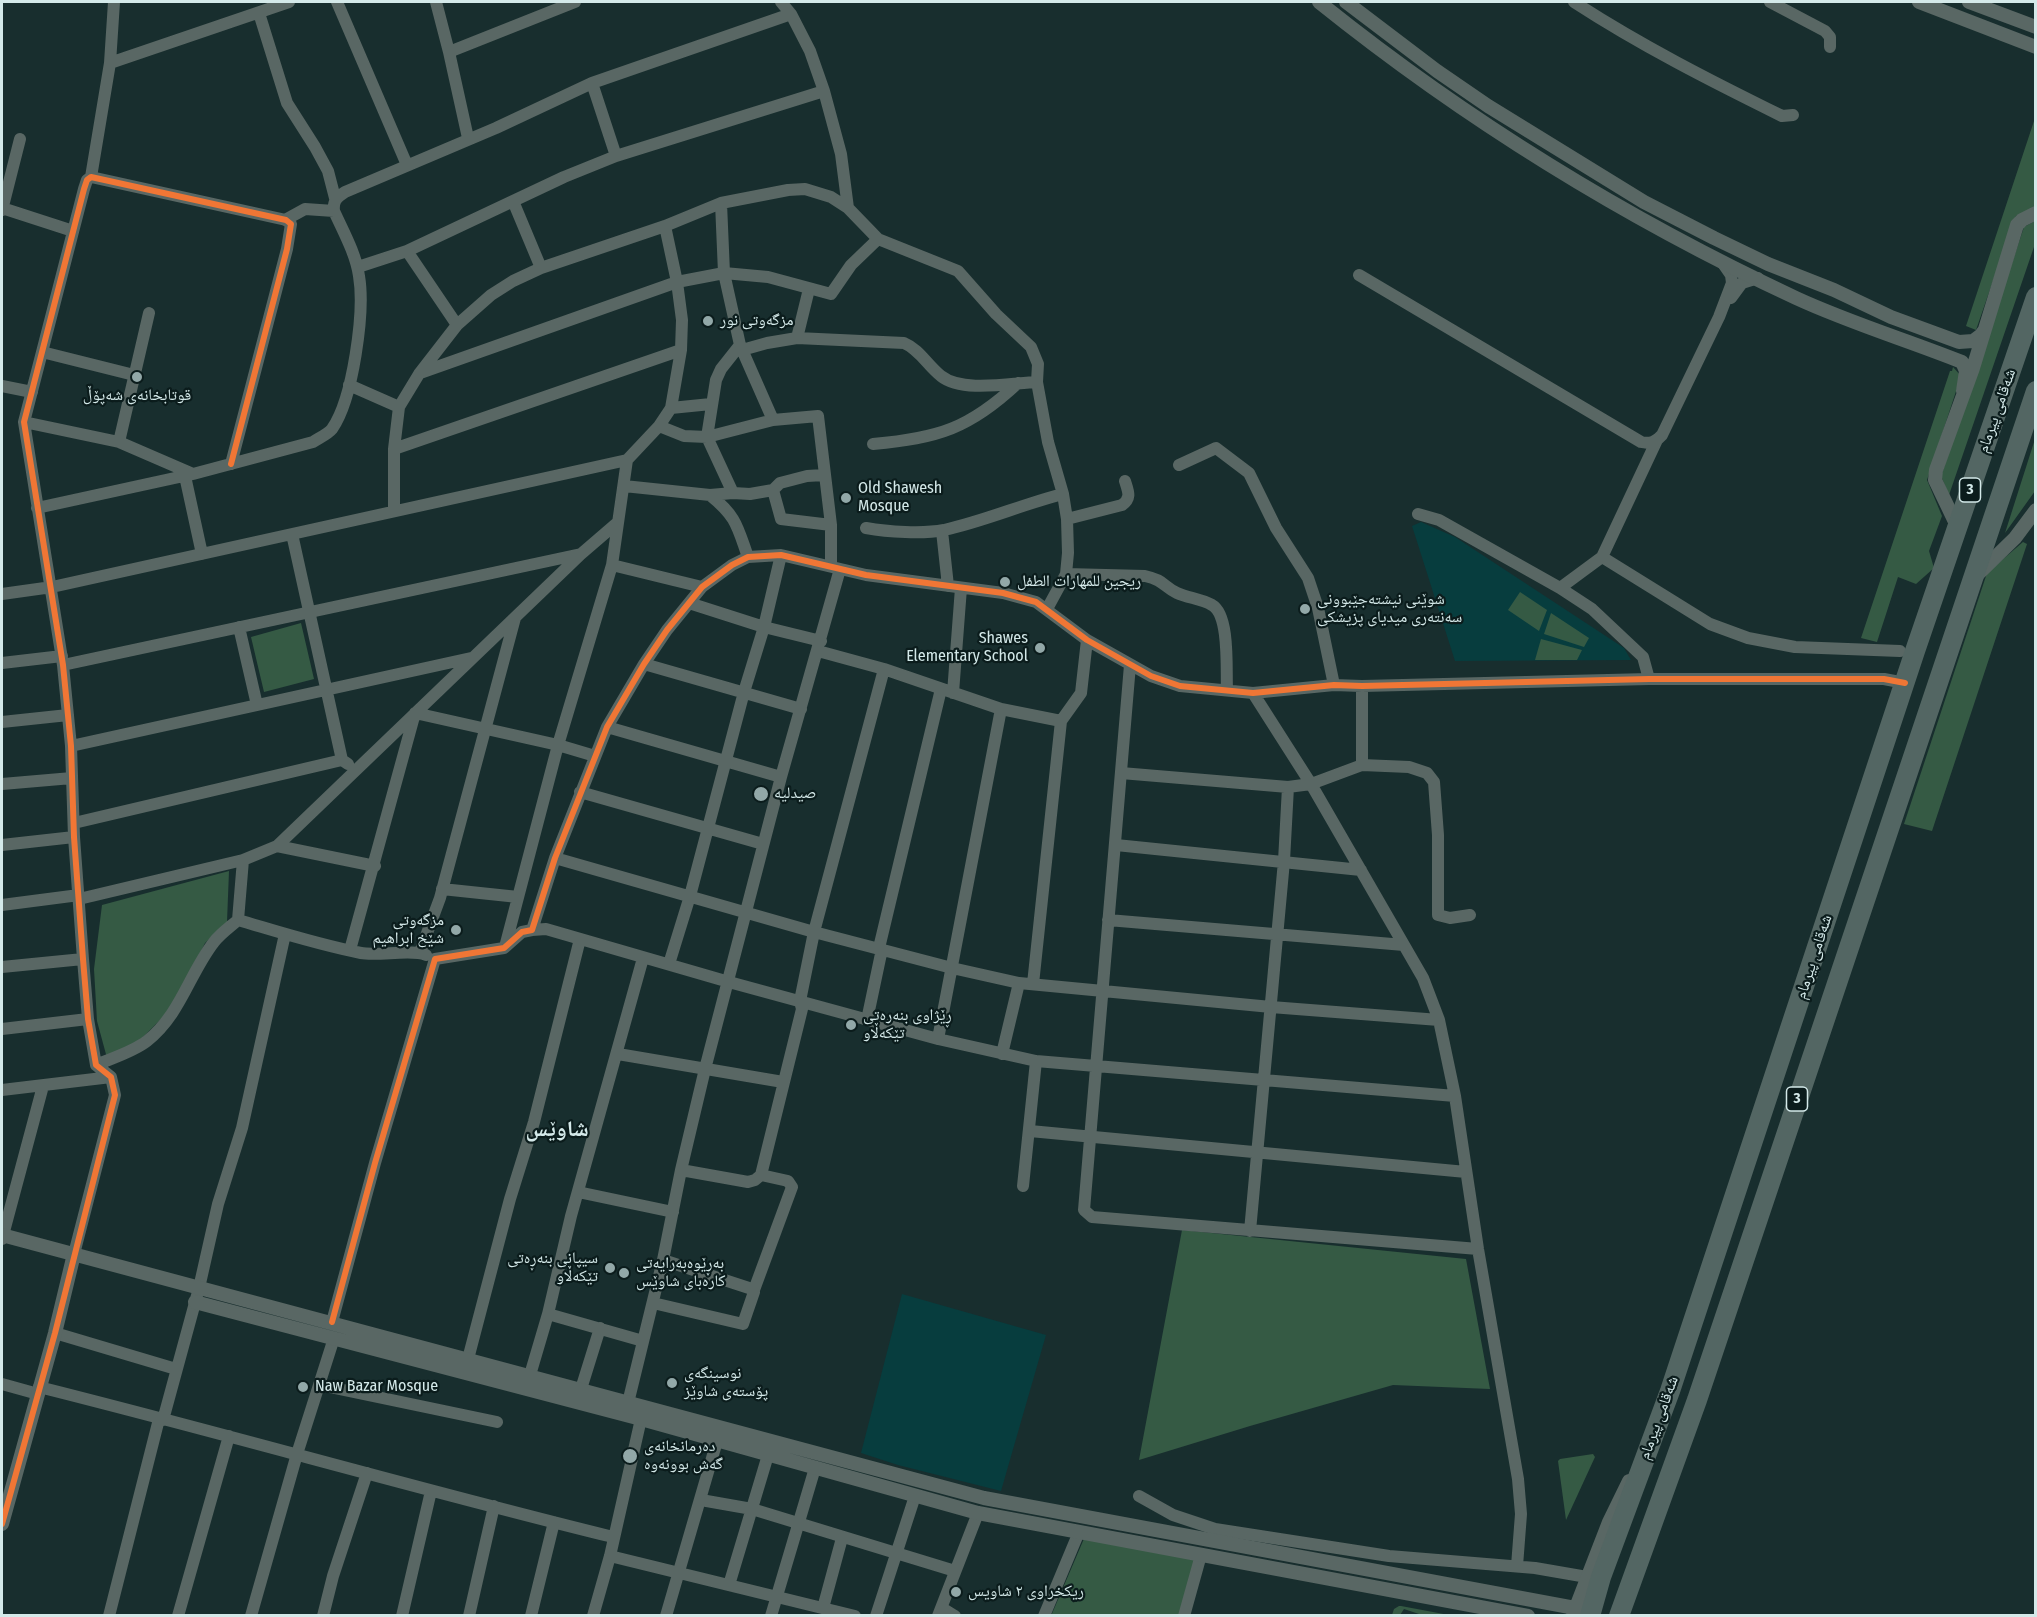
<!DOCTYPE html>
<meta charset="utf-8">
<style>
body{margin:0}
#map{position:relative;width:2037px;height:1617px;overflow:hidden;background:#182e2e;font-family:"Fira Sans Condensed",sans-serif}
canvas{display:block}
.frame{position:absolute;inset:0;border:3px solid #d4e9e9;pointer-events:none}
</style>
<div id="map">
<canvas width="2037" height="1617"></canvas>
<div class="frame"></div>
</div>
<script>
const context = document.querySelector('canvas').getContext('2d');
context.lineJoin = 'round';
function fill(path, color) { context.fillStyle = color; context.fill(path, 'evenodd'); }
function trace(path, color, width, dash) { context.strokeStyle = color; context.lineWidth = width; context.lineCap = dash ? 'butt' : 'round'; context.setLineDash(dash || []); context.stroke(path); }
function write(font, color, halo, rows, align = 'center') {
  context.font = font + ' "Fira Sans Condensed","Noto Naskh Arabic",sans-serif'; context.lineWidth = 4.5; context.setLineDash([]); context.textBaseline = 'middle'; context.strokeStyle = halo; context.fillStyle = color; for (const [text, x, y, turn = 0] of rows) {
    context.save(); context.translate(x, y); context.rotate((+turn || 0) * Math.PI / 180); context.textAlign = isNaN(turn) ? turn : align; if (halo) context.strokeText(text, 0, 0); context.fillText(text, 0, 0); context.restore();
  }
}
fill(new Path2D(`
 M1421,522L1455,537L1624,648L1631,660L1455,661L1412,526Z
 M902,1294L1046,1335L1001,1491L898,1465L861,1453Z`), '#073d3e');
fill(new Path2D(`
 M2035,118V208L2016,216L2014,220L1976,330L1966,326Z
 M2035,221V244L1949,495L1941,476L2024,227Z
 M1953,367L1961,376L1927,480L1942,516L1929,551L1934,568L1916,584L1898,577L1877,642L1861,638L1950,371H1952Z
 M2035,439V491L2005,533Z
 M2023,542L2027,544L1932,831L1904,824L1987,573Z
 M1520,592L1547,610L1539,631L1508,610Z
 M1551,613L1589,638L1584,647L1544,634Z
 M301,623L314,679L264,692L251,637Z
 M1541,639L1582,650L1577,660H1535Z
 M229,871L227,922L205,943L174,1006L135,1045L107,1058L97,1021L94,969L102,905Z
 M1182,1230L1466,1259L1490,1389L1393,1385L1250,1426L1139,1460Z
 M1593,1454L1595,1457L1566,1520L1558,1461L1560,1459Z
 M1086,1534L1201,1555L1180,1615L1051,1616Z
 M1399,1606H1401L1449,1615H1422L1404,1609L1400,1615H1392L1394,1609Z`), '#355a44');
trace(new Path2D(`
 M337,2L407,165
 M436,2L449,52
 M781,2L791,14L810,51L824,91L841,154L848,208L878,239L958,271L996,314L1031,347L1038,364L1037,382L1048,442L1063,494L1067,519L1068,553L1066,574L1047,609
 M1574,2C1640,45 1711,81 1782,116L1793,115
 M1770,2L1825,31L1830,37V47
 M259,13L287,103L315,147L328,171L335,198
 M110,63L289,2
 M592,83L616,156
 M468,138L449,52L575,2
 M91,177L110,63L114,2
 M513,201L541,268
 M721,203L724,273L740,345L773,420
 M2,208L73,231
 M2,210L20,139
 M285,220L305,209L334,211
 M407,251L457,325
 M358,267L407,251L564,177L616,156L824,91
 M1359,275L1641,442C1650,444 1656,442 1662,435L1719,317L1732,283L1731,275L1722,262
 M1731,298L1742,283L1758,278
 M797,338L809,289
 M742,350L767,343L797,338L904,343C919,349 928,366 941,376C962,393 1011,383 1037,382
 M42,352L134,375
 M420,373L677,282L724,273L768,277L831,294L851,265L878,239
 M349,385L399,407
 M2,386L32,392
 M671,408L711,404
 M24,422L119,442L193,474
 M659,426L684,436L707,437L773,420L818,416L831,525V566
 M119,442L149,313
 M873,444C938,438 969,429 1018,383
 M394,449L681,350
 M1179,465L1216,448L1249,473L1276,528L1308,578L1318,608L1334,685
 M185,476L202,554
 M624,486L710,495L733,493L750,494L773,490L780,483L807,476L824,475
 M773,490L781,519L831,525
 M733,493L707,437L716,380L721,369L740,345
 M710,495C737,517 737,526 748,557
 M37,508L193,474L313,442C319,438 328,434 332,429C353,399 365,312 359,276C356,254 343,231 334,211C333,201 336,198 345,192L496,128L592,83L791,14
 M394,511V449L399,407L419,374L457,325L491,295L513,281L541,268L665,226L721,203L788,190L805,189L831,197L848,208
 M1418,514L1439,520L1560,588L1592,609L1643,657L1649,679
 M1067,519L1122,505C1132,498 1128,491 1125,481
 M866,528C888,532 923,534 944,530C985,521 1023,504 1063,494
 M942,531L948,586
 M292,534L342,760L348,764
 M1602,557L1710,624L1748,638L1795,647L1900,651
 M612,565L702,587
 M1066,574L1145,576C1164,580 1164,587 1177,593C1188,598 1202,599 1212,605C1230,615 1226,670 1227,689
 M1560,588L1602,557L1657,440
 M2,594L52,587L627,460L659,426L671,408L681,350L682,320L677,282L665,226
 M689,603L764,627L821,641
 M239,627L257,705
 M818,651L884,669L1001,709L1061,721
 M2,663L62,656
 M644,664L801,709
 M63,665L581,554
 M1130,665L1084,1210L1092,1217L1478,1249
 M1362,686V765
 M953,693L961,588
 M1253,693L1311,784L1423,978L1439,1020L1455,1096L1478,1249L1518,1479L1521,1514L1517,1566
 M2,722L68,715
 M607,727L781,777
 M71,746L471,658
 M1121,773L1288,787L1311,784L1362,765L1409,767L1427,773L1434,782L1438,835V915L1450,918L1470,915
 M2,784L72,778
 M580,792L763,844
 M74,823L342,760
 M2,845L74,837
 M1116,845L1361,870
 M277,846L375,866
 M555,858L814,932L952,968L1019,983L1271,1007L1439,1020
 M243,860L238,920C279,932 319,945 361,953C377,956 415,949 426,955
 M442,889L518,897
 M79,899L243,860L277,846L581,554L617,523
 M2,905L79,895
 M1108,920L1404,945
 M532,930L546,929L729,982L938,1039L1036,1061L1455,1096
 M505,947L558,745L612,565L627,460
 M879,948L941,689
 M350,950L415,713L558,745L595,756
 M420,952L440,898L515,618
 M669,964L690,896L744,692L764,627L781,555
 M2,967L83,959
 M1033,984L1061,721L1081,693L1087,640
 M867,1020L882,949
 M2,1029L88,1019
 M938,1039L1001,709
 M618,1054L783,1082
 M1002,1054L1019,983
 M96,1065C112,1058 133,1052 147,1041C181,1014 189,974 214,942C221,933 230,927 238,920
 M2,1090L111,1077
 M1030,1131L1466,1172
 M681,1170L748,1182L755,1180L761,1175L802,1009L800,1001L814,932L884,669
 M1023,1186L1036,1061
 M578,1192L673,1212
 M1250,1231L1284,861L1288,787
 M2,1239L43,1086
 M74,1254L115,1095L111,1077L96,1065L88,1019L83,959L74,837L71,746L63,665L24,422L84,189L87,180L91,177L286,220L291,224L287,249L231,464
 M754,1290L792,1187L788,1181L761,1175
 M653,1303L743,1324L754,1292L752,1289L663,1260
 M548,1314L643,1341
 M332,1322L375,1163L435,959L504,948L522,932L532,930L555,858L607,727L644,664L667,630L702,587L732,565L748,557L781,555L866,575L1003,593L1036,602L1087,640L1151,676L1180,686L1253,693L1334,685L1362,686L1649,679H1884L1905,683
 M55,1333L176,1369
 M468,1359L510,1199L534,1122L580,939
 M530,1375L548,1314L571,1216L643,958
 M2,1384L38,1394
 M320,1385L497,1422
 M39,1387C231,1435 421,1490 613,1537
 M581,1389L600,1328
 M626,1411L663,1260L681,1170L705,1069L781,777L840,569
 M163,1420L199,1288L218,1204L242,1128L285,934
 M1139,1496L1173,1515L1215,1529L1389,1556L1535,1568L1587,1577
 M701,1500L752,1509L955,1571
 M610,1556L855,1616
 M729,1585L768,1455
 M823,1608L842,1538
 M942,1608L955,1616
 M109,1616L159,1419
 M178,1616L229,1436
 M251,1616L297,1454L334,1338
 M323,1616L333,1576L367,1473
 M402,1616L431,1491
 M469,1616L494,1506
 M531,1616L554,1522
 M593,1616L610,1556L643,1410
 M666,1616L717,1441
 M771,1616L815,1468
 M876,1616L915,1496
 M938,1616L978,1513
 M1044,1616L1079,1532
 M1184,1616L1201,1555`), '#596764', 12);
trace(new Path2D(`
 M1319,2C1466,120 1625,218 1796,298C1850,323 1907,340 1962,362L1966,371L1963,391
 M1346,2L1437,71L1488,106L1644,202L1714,238L1768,264L1834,290L1891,317L1959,342L1973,341L1981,335L1984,331
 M1919,2L2036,47
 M1969,2L2036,27
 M1958,528L1935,480L1936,470L1973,368L2017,225L2022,220L2036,213
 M1977,575L2015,538L2036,510
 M2,1235L984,1498L1575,1608
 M195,1302L641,1419L978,1513L1528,1616
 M2,1524L55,1333L74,1254
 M1573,1615L1609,1522L1629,1481`), '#596764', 14);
trace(new Path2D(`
 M1590,1616L1601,1577L1670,1391L1915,651L2036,297
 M1619,1616L1697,1400L2036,391`), '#536663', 20);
trace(new Path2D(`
 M332,1322L375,1163L435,959L504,948L522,932L532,930L555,858L607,727L644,664L667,630L702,587L732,565L748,557L781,555L866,575L1003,593L1036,602L1087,640L1151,676L1180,686L1253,693L1334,685L1362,686L1649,679H1884L1905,683
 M2,1524L55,1333L115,1095L111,1077L96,1065L88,1019L83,959L74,837L71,746L63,665L24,422L84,189L87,180L91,177L286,220L291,224L287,249L231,464`), '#f07635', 6);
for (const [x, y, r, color] of [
 [708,321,6,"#92a8a8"],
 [137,377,6,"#92a8a8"],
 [846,498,6,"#92a8a8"],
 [1005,582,6,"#92a8a8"],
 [1305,609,6,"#92a8a8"],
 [1040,648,6,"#92a8a8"],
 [761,794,8,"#92a8a8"],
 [456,930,6,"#92a8a8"],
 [851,1025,6,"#92a8a8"],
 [610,1268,6,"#92a8a8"],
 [624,1273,6,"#92a8a8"],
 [672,1383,6,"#92a8a8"],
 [303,1387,6,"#92a8a8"],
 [630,1456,8,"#92a8a8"],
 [956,1592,6,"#92a8a8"]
]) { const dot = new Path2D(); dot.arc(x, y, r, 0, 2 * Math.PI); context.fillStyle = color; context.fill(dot); trace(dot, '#0b1c1c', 2); }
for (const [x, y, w] of [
 [1970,490,21],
 [1797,1099,21]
]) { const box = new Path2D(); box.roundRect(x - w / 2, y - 12, w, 24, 4.5); context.fillStyle = '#0b1c1c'; context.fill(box); trace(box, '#d4e9e9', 1.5); }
write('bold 15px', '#d4e9e9', null, [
 ["3",1970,490],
 ["3",1797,1099]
]);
write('16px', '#d4e9e9', '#0b1c1c', [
 ["مزگەوتی نور",720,321],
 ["قوتابخانەی شەپۆڵ",137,396,"center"],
 ["Old Shawesh",858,489],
 ["Mosque",858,507],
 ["ريجين للمهارات الطفل",1017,582],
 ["شوێنی نیشتەجێبوونی",1317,600],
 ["سەنتەری میدیای پزیشکی",1317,618],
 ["Shawes",1028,639,"right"],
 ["Elementary School",1028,657,"right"],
 ["صیدلیە",774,794],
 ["مزگەوتی",444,921,"right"],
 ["شێخ ابراهیم",444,939,"right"],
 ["ڕێژاوی بنەرەتی",863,1016],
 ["تێکەڵاو",863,1034],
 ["سیپانی بنەڕەتی",598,1259,"right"],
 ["تێکەڵاو",598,1277,"right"],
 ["بەڕێوەبەرایەتی",636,1264],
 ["کارەبای شاوێس",636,1282],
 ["نوسینگەی",684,1374],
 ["پۆستەی شاوێز",684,1392],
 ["Naw Bazar Mosque",315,1387],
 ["دەرمانخانەی",644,1447],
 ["گەش بوونەوە",644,1465],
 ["ريكخراوى ۲ شاويس",968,1592]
], 'left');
write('16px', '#d4e9e9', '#0b1c1c', [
 ["شەقامی پیرمام",1997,411,-71],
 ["شەقامی پیرمام",1814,957,-72],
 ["شەقامی پیرمام",1659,1418,-70]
]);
write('bold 22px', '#d4e9e9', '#0b1c1c', [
 ["شاوێس",557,1130]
]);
</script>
